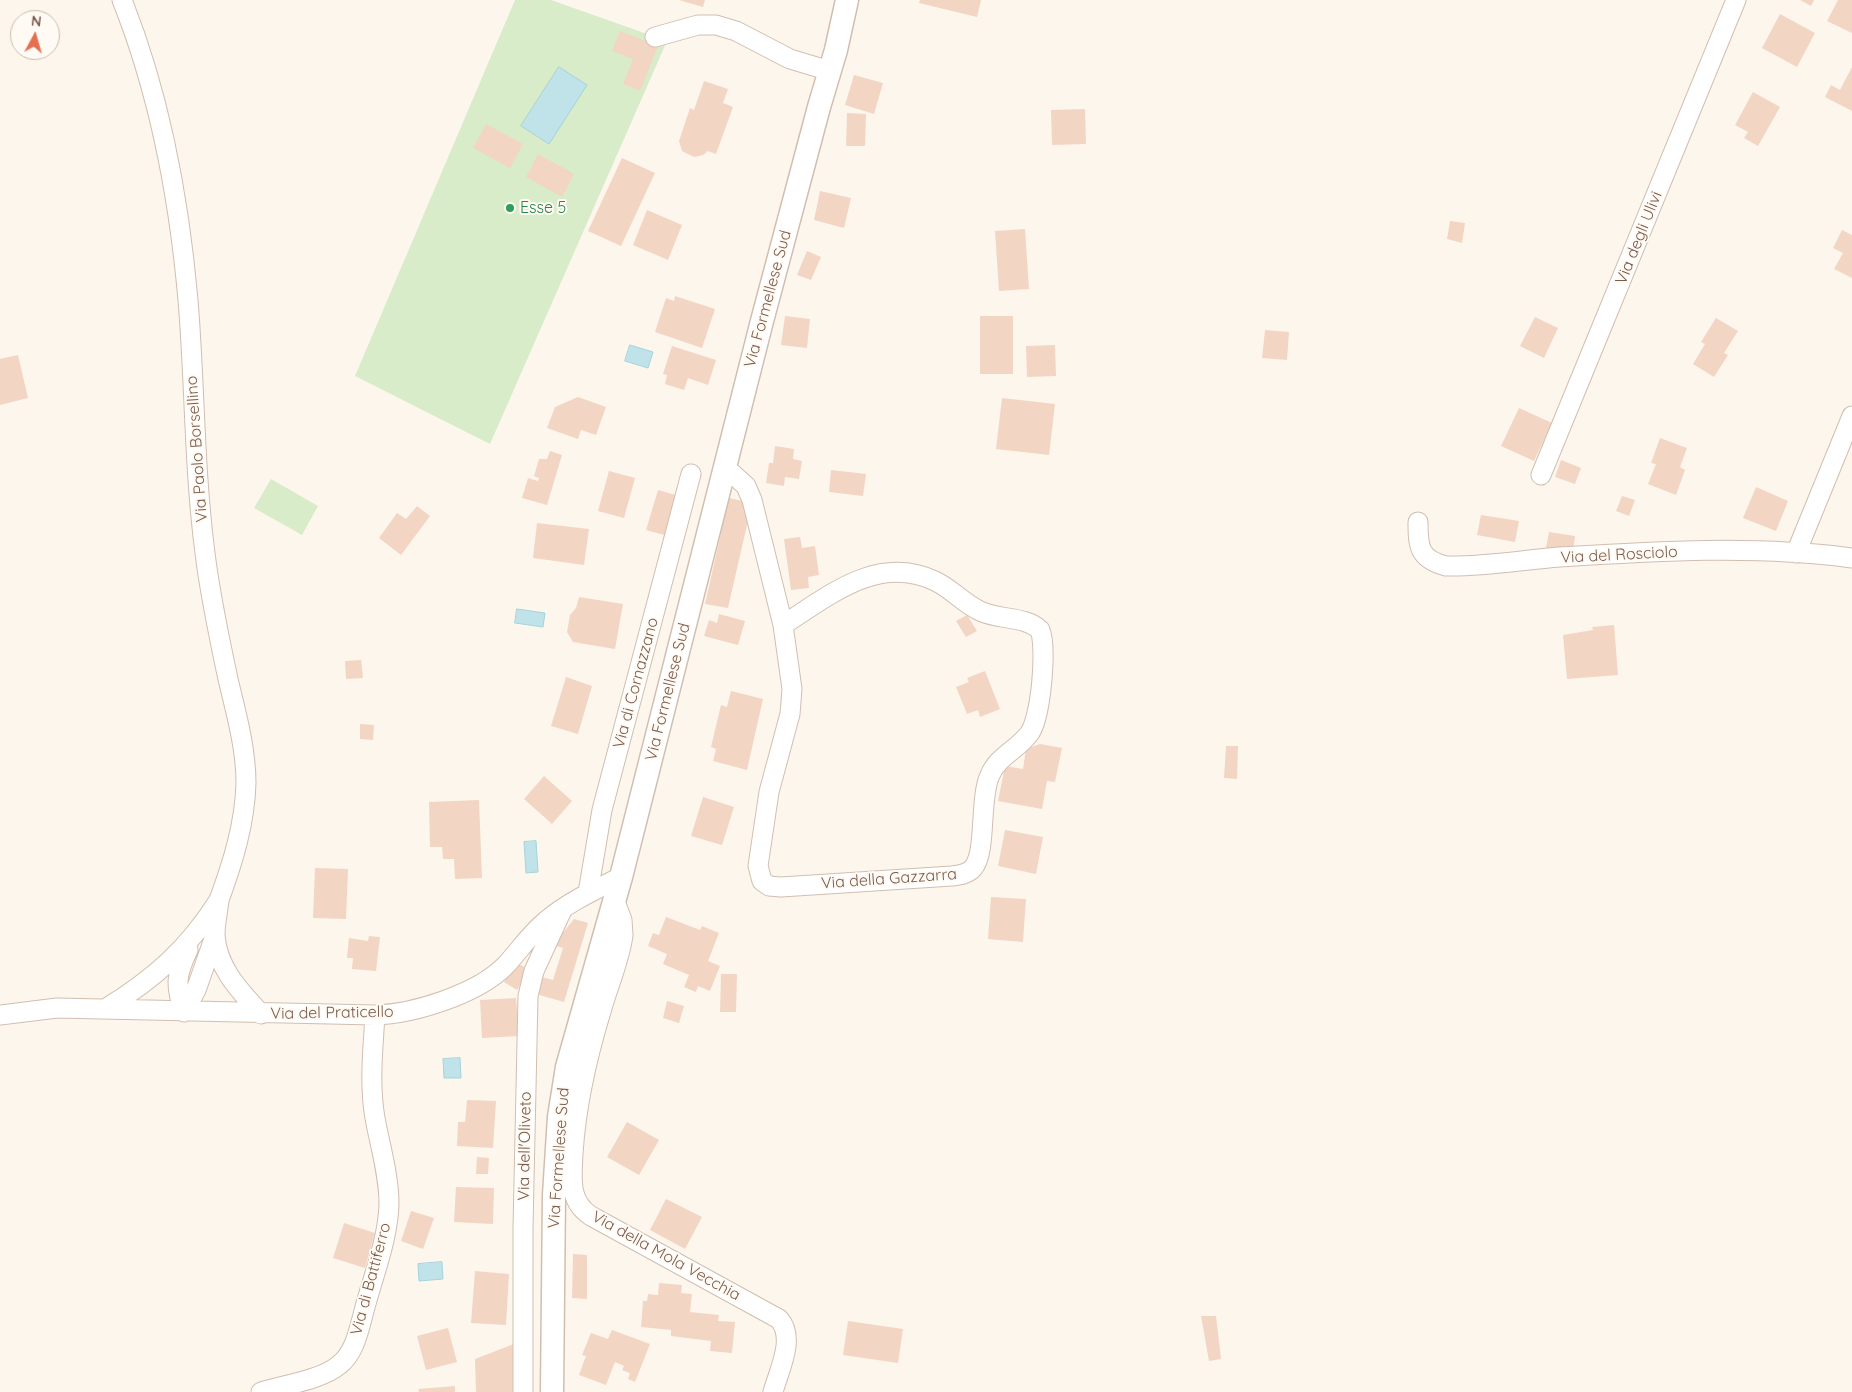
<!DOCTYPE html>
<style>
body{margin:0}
#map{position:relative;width:1852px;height:1392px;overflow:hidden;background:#fdf6ec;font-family:Quicksand,sans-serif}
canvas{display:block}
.north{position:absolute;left:10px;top:10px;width:50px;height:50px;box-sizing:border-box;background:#fffaf3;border:1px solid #cabbb1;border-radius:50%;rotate:6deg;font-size:14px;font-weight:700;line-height:20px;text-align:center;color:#7a5c4d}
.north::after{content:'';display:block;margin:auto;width:18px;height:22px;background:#e76f51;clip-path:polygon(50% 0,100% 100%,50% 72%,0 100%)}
</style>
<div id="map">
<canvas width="1852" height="1392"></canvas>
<div class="north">N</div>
</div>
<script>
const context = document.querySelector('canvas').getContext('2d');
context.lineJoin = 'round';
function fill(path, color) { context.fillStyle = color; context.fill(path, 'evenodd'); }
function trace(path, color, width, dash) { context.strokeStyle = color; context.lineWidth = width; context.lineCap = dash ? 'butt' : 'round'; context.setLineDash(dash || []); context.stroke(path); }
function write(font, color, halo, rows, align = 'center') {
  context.font = font + ' Quicksand,sans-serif'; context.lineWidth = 4; context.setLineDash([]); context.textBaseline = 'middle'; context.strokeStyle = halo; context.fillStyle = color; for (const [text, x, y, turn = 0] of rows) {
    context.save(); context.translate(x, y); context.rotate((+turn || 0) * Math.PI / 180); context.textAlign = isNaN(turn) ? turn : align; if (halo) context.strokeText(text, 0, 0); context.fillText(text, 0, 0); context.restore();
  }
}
fill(new Path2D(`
 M515,0H551L667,41L490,444L355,376Z
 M271,479L318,506L302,535L254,508Z`), '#d8ecc9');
const water = new Path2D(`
 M559,67L587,85L549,144L521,126Z
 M630,345L653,352L648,368L625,361Z
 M517,609L545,613L543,627L515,623Z
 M536,841L538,872L526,873L524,842Z
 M460,1058L461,1078H444L443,1059Z
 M442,1262L443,1279L419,1281L418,1264Z`);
fill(water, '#bfe3e8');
trace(water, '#a5d3da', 1);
fill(new Path2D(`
 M679,0H705L703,7Z
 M920,0H981L977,17L919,3Z
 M1800,0H1814L1811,6Z
 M1838,0H1852V33L1827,21Z
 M1780,14L1815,33L1797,67L1762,48Z
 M620,31L658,46L640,91L623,84L633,59L612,51Z
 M1852,67V111L1825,97L1831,85L1840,90Z
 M854,75L883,83L874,114L845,105Z
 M704,81L728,89L723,103L733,107L716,154L708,151L703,155L694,157L682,151L679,141L690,108L694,110Z
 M1753,92L1780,107L1758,146L1744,138L1748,132L1735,125Z
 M1085,109L1086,144L1052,145L1051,110Z
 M847,113L866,114L865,146H846Z
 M486,124L523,144L510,168L473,148Z
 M538,154L574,174L562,197L526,177Z
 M622,158L655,173L621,246L588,231Z
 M820,191L851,198L844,228L814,220Z
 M647,210L682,225L668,260L633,245Z
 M1450,221L1465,223L1462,243L1447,239Z
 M1025,229L1029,289L999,291L995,231Z
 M1842,230L1852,235V278L1834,269L1843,253L1833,248Z
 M807,251L821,257L811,280L797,275Z
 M675,296L715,309L702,348L655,332L666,298L674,301Z
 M785,316L810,319L807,348L781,345Z
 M980,316H1013V374H980Z
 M1535,317L1558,328L1544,358L1520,346Z
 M1716,318L1738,331L1724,353L1728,355L1714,377L1693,364L1705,344L1701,342Z
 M1265,330L1289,332L1287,360L1262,358Z
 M1055,345L1056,376L1027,377L1026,346Z
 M672,346L716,360L708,385L688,378L684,390L665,384L667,375L663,374Z
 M18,355L28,398L0,405V359Z
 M578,397L606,407L596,435L581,430L578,439L547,428L555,407Z
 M1002,398L1055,404L1049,455L996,449Z
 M1519,408L1552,423L1534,461L1501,446Z
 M1660,438L1687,448L1680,467L1685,470L1676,495L1648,484L1656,464L1651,463Z
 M775,446L794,449L793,459L802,461L799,479L785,477L784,486L766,483L769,463H773Z
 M550,451L562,455L547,505L522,498L528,478L538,481L539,478L534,476L539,459H547Z
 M1561,460L1581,468L1575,484L1555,477Z
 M831,470L866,474L863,496L829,492Z
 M609,471L635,478L624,518L598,511Z
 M1756,487L1788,501L1776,531L1743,518Z
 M658,490L679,496L668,536L646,530Z
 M1622,496L1635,500L1629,516L1616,511Z
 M729,498L752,503L728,608L705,604Z
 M417,506L430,516L401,555L379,538L397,513L406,519Z
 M1481,515L1519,521L1515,542L1477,535Z
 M537,523L589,529L584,565L533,558Z
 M1549,532L1575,536L1573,552L1546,548Z
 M800,537L802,548L815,546L819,575L808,577L809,588L791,590L784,539Z
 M579,597L623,604L615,649L573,642L567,632L570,615L576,608Z
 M719,614L745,621L738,645L704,636L709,620L717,623Z
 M967,615L977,631L966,637L956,621Z
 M1614,625L1618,675L1567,679L1563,635L1593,630L1592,627Z
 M361,660L363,678L346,679L345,661Z
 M985,671L1000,709L980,717L978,710L967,714L956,687L969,682L967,678Z
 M566,677L592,686L578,734L551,726Z
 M731,691L763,699L747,770L713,761L716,749L711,747L721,705L727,707Z
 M360,724L374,725L373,740L360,739Z
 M1040,744L1062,748L1055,782L1047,781L1042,809L998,801L1005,766L1023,769L1026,749Z
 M1226,746H1238L1237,779L1224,778Z
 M544,776L572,801L552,824L524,799Z
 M703,797L734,807L722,845L691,836Z
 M479,800L482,878L455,879L454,859H443L442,847H430L429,802Z
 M1005,830L1043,837L1036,874L998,866Z
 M315,868L348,869L346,919L313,918Z
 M991,897L1026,899L1023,942L988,939Z
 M666,917L700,930L702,926L719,933L708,961L720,966L710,991L698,986L696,992L684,987L689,975L663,964L667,954L648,946L653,933L659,935Z
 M574,919L588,923L564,1002L536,994L542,977L553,980L563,948L553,945Z
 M369,936L380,937L376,971L352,969L353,958H347L349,938L368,941Z
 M516,962L529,970L517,990L504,982Z
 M721,974H737L736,1012H720Z
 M516,998L519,1036L482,1038L480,1000Z
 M667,1001L684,1006L679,1023L663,1018Z
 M467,1100L496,1101L493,1148L457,1146L458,1122H465Z
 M627,1122L659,1140L639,1175L607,1157Z
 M477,1157L489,1158L488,1174H476Z
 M456,1187L494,1188L493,1224L454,1222Z
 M666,1199L702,1217L685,1249L650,1230Z
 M411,1211L434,1218L423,1249L401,1241Z
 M344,1223L375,1233L365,1268L333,1258Z
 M573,1254L587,1255V1299L572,1298Z
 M475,1271L509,1274L506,1325L471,1323Z
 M659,1283L682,1285L681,1293L692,1294L690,1312L719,1315L718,1321L735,1322L732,1353L710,1351L711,1341L671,1336V1330L641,1327L643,1301H647L648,1294L658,1295Z
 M1201,1316H1216L1221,1359L1209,1361Z
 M848,1321L903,1329L898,1363L843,1355Z
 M448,1328L457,1362L426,1370L417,1336Z
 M612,1330L650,1344L635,1382L628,1379L630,1373L622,1370L624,1366L615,1362L606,1385L579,1375L586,1356L582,1355L591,1333L608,1339Z
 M514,1344L516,1392H476L475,1359Z
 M455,1386V1392H419L418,1389Z`), '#f3d5c3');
const minor = new Path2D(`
 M122,0C160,95 179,198 188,300C195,384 194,469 205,553C210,595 219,637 228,679C236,713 246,748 246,783C245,823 233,862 219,900
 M655,37L698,25H716L736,31L790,59L830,71
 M725,467L746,486L752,500L783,625L792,689L790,714L769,792L758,866L762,881L769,886L781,887L952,876C960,875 968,874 973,868C987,852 979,798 990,775C998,756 1017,750 1029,734C1041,719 1047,648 1040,630C1026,616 998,620 980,611C963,603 952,589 935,581C878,554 830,595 783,625
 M1541,475L1736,0
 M1418,522C1418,547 1419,559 1446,566C1483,567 1522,560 1560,557C1656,551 1756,545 1852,558
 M1796,553L1852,416
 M588,893L602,810L691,474
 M614,899L622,920L623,935C620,959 609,984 602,1008C587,1057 576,1103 573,1154C572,1178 568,1201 591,1216L779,1319C796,1338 779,1370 773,1392
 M188,950C176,975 175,985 184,1012L196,990L215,936
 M105,1009C154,979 188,949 219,900C218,911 215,923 215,935C217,968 240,991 261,1014
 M0,1015L57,1008L375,1015C414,1014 477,994 505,966C519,951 530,934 546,921C568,902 595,890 621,877
 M261,1392C284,1385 321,1380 339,1365C355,1353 359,1329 364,1311C373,1276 388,1240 389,1204C389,1175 380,1146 375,1118C369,1084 373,1049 375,1015
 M523,1392V1228L528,996L534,971L562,910`);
const tertiary = new Path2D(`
 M552,1392L554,1195L559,1117L567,1067L621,877L762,321L819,107L836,50L847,0`);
trace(minor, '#d1beb0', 21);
trace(tertiary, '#d1beb0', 25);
trace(minor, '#fff', 19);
trace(tertiary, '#fff', 22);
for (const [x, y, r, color] of [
 [510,208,5,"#2e9e5b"]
]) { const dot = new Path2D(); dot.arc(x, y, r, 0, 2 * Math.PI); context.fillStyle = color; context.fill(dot); trace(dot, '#fffaf3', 2); }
write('16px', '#27864d', '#fffaf3', [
 ["Esse 5",520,208]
], 'left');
write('16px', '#7a5c4d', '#fffaf3', [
 ["Via degli Ulivi",1639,238,-68],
 ["Via Formellese Sud",768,299,-75],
 ["Via Paolo Borsellino",197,449,-94],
 ["Via del Rosciolo",1619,555,-3],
 ["Via di Cornazzano",636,683,-75],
 ["Via Formellese Sud",668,692,-76],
 ["Via della Gazzarra",889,879,-4],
 ["Via del Praticello",332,1013,-1],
 ["Via dell'Oliveto",525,1146,-89],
 ["Via Formellese Sud",559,1158,-86],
 ["Via della Mola Vecchia",666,1256,29],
 ["Via di Battiferro",371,1279,-75]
]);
</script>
